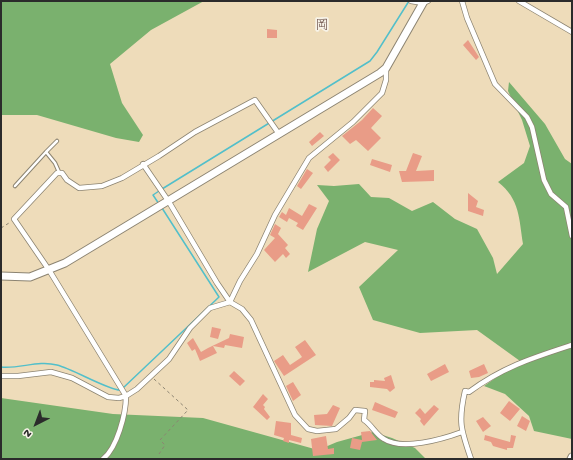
<!DOCTYPE html>
<meta charset="utf-8">
<style>
body{margin:0}
#map{position:relative;width:573px;height:460px;overflow:hidden;background:#eedcba;font-family:"Gochi Hand",sans-serif}
canvas{display:block}
.frame{position:absolute;inset:0;border:2px solid #2b2b2b;pointer-events:none}
.north{position:absolute;left:16px;top:404px;width:40px;height:40px;-webkit-text-stroke:3px #f7f3e8;paint-order:stroke;rotate:222deg;font-size:11px;font-weight:700;line-height:16px;text-align:center;color:#2b2b2b}
.north::after{content:'';display:block;margin:auto;width:14px;height:18px;background:#2b2b2b;clip-path:polygon(50% 0,100% 100%,50% 72%,0 100%)}
</style>
<div id="map">
<canvas width="573" height="460"></canvas>
<div class="frame"></div>
<div class="north">N</div>
</div>
<script>
const context = document.querySelector('canvas').getContext('2d');
context.lineJoin = 'round';
function fill(path, color) { context.fillStyle = color; context.fill(path, 'evenodd'); }
function trace(path, color, width, dash) { context.strokeStyle = color; context.lineWidth = width; context.lineCap = dash ? 'butt' : 'round'; context.setLineDash(dash || []); context.stroke(path); }
function write(font, color, halo, rows, align = 'center') {
  context.font = font + ' "Gochi Hand","Klee One",sans-serif'; context.lineWidth = 3.5; context.setLineDash([]); context.textBaseline = 'middle'; context.strokeStyle = halo; context.fillStyle = color; for (const [text, x, y, turn = 0] of rows) {
    context.save(); context.translate(x, y); context.rotate((+turn || 0) * Math.PI / 180); context.textAlign = isNaN(turn) ? turn : align; if (halo) context.strokeText(text, 0, 0); context.fillText(text, 0, 0); context.restore();
  }
}
fill(new Path2D(`
 M1,1H204L151,30L110,64L122,103L143,135L139,142L116,138L37,115H1Z
 M509,82L545,124L565,159L572,164V439L534,431L529,416L505,394L484,386L520,361L477,330L420,333L373,320L359,287L398,250L365,242L308,272L317,229L329,201L317,185L334,186L359,184L371,197L389,198L412,211L433,202L455,219L477,229L493,258L497,274L523,244C519,219 520,199 498,182L524,163L530,146L522,120L508,91Z
 M1,398L113,414L203,418L318,450L337,442L373,432L392,438L415,448L426,459H1Z`), '#7ab16e');
trace(new Path2D(`
 M162,189L370,61L377,52L409,1
 M159,204L153,195L159,191
 M1,367C20,369 38,360 57,365C73,369 108,390 120,390
 M123,388L219,297L162,208`), '#52bfca', 1.5);
fill(new Path2D(`
 M267,29L277,30V38H267Z
 M468,40L479,57L476,60L463,45Z
 M373,108L382,116L371,128L381,138L368,151L356,140L350,144L342,136L362,120Z
 M320,132L324,136L312,146L309,142Z
 M333,153L340,160L328,172L324,167L331,160L328,157Z
 M413,153L422,156L416,171L434,170V181L402,182L399,171H406Z
 M372,159L392,165L390,172L370,165Z
 M307,169L313,173L301,189L297,186Z
 M468,193L478,201L476,207L484,210L483,216L468,211Z
 M309,204L317,208L303,230L296,226L298,223L289,218L287,222L279,217L282,212L286,215L289,208L302,216Z
 M275,224L281,228L278,234L288,245L285,248L290,254L286,258L283,254L275,262L264,250L275,238L270,235Z
 M212,327L221,329L218,339L210,337Z
 M230,334L244,337L242,348L225,345L224,348L213,346L217,353L200,361L195,349L192,351L187,343L193,338L201,352L208,348L229,338Z
 M305,340L316,355L284,376L274,361L283,355L290,365L302,357L295,347Z
 M445,364L449,372L431,381L427,374Z
 M484,364L488,373L479,377L471,378L469,371Z
 M234,371L245,381L240,386L229,376Z
 M391,375L395,388L390,392L387,389L370,387V382H374V380L385,381L384,378Z
 M293,382L301,395L293,401L286,386Z
 M263,394L268,399L263,405L265,407L264,409L270,417L267,420L253,407Z
 M509,401L520,409L510,421L500,413Z
 M375,402L398,412L395,418L372,410Z
 M333,405L340,408L332,426L315,425L314,415L327,414Z
 M434,405L439,409L424,426L420,421L421,419L415,413L420,408L425,414Z
 M522,416L530,421L526,431L517,426Z
 M483,417L491,426L483,432L476,421Z
 M276,421L291,423V435L302,438L301,443L289,440V443L283,441L284,438L274,435Z
 M370,431L377,440L362,442L360,450L350,448L352,438L362,440L361,432Z
 M485,435L510,442L511,435L516,436L513,448H507V450L493,446L491,442L484,440Z
 M326,436L328,449L334,448V454L313,456L311,439Z`), '#e99c87');
const lane = new Path2D(`
 M46,152L57,141
 M15,186L46,152L55,163L59,172`);
const street = new Path2D(`
 M411,1L423,3L428,1
 M462,1L467,18L495,84L527,117L532,127L544,180L551,194L566,207L572,236
 M519,1L572,32
 M143,164L169,202L217,283L230,302L242,309L251,320L295,415L308,429L317,431L336,429L349,418L355,410L365,411L364,420C372,425 376,435 384,439C402,451 443,439 462,432
 M1,376H18L51,372L72,378L108,397L119,398L126,396L137,389L169,359L190,328L210,308L230,302L240,281L257,254L275,215L309,158L353,122L382,93L386,80V68
 M103,459C117,448 126,414 126,396L49,270L14,219L57,173H62L67,180L79,188L102,186L122,178L159,156L195,132L255,100L279,134
 M471,459C461,430 458,422 465,391L469,392C503,367 532,358 572,345`);
const secondary = new Path2D(`
 M1,276L30,277L65,263L380,73L386,68L423,3
 M571,459L572,457`);
trace(lane, '#8c8472', 4.5);
trace(street, '#8c8472', 6);
trace(secondary, '#8c8472', 9);
trace(new Path2D(`
 M1,228L9,223
 M154,379L188,410L160,440L165,445L159,454`), '#8c8472', 1, [3, 3]);
trace(lane, '#fff', 2.5);
trace(street, '#fff', 4.5);
trace(secondary, '#fff', 7);
write('14px', '#6e534b', '#f7f3e8', [
 ["岡",322,27]
]);
</script>
